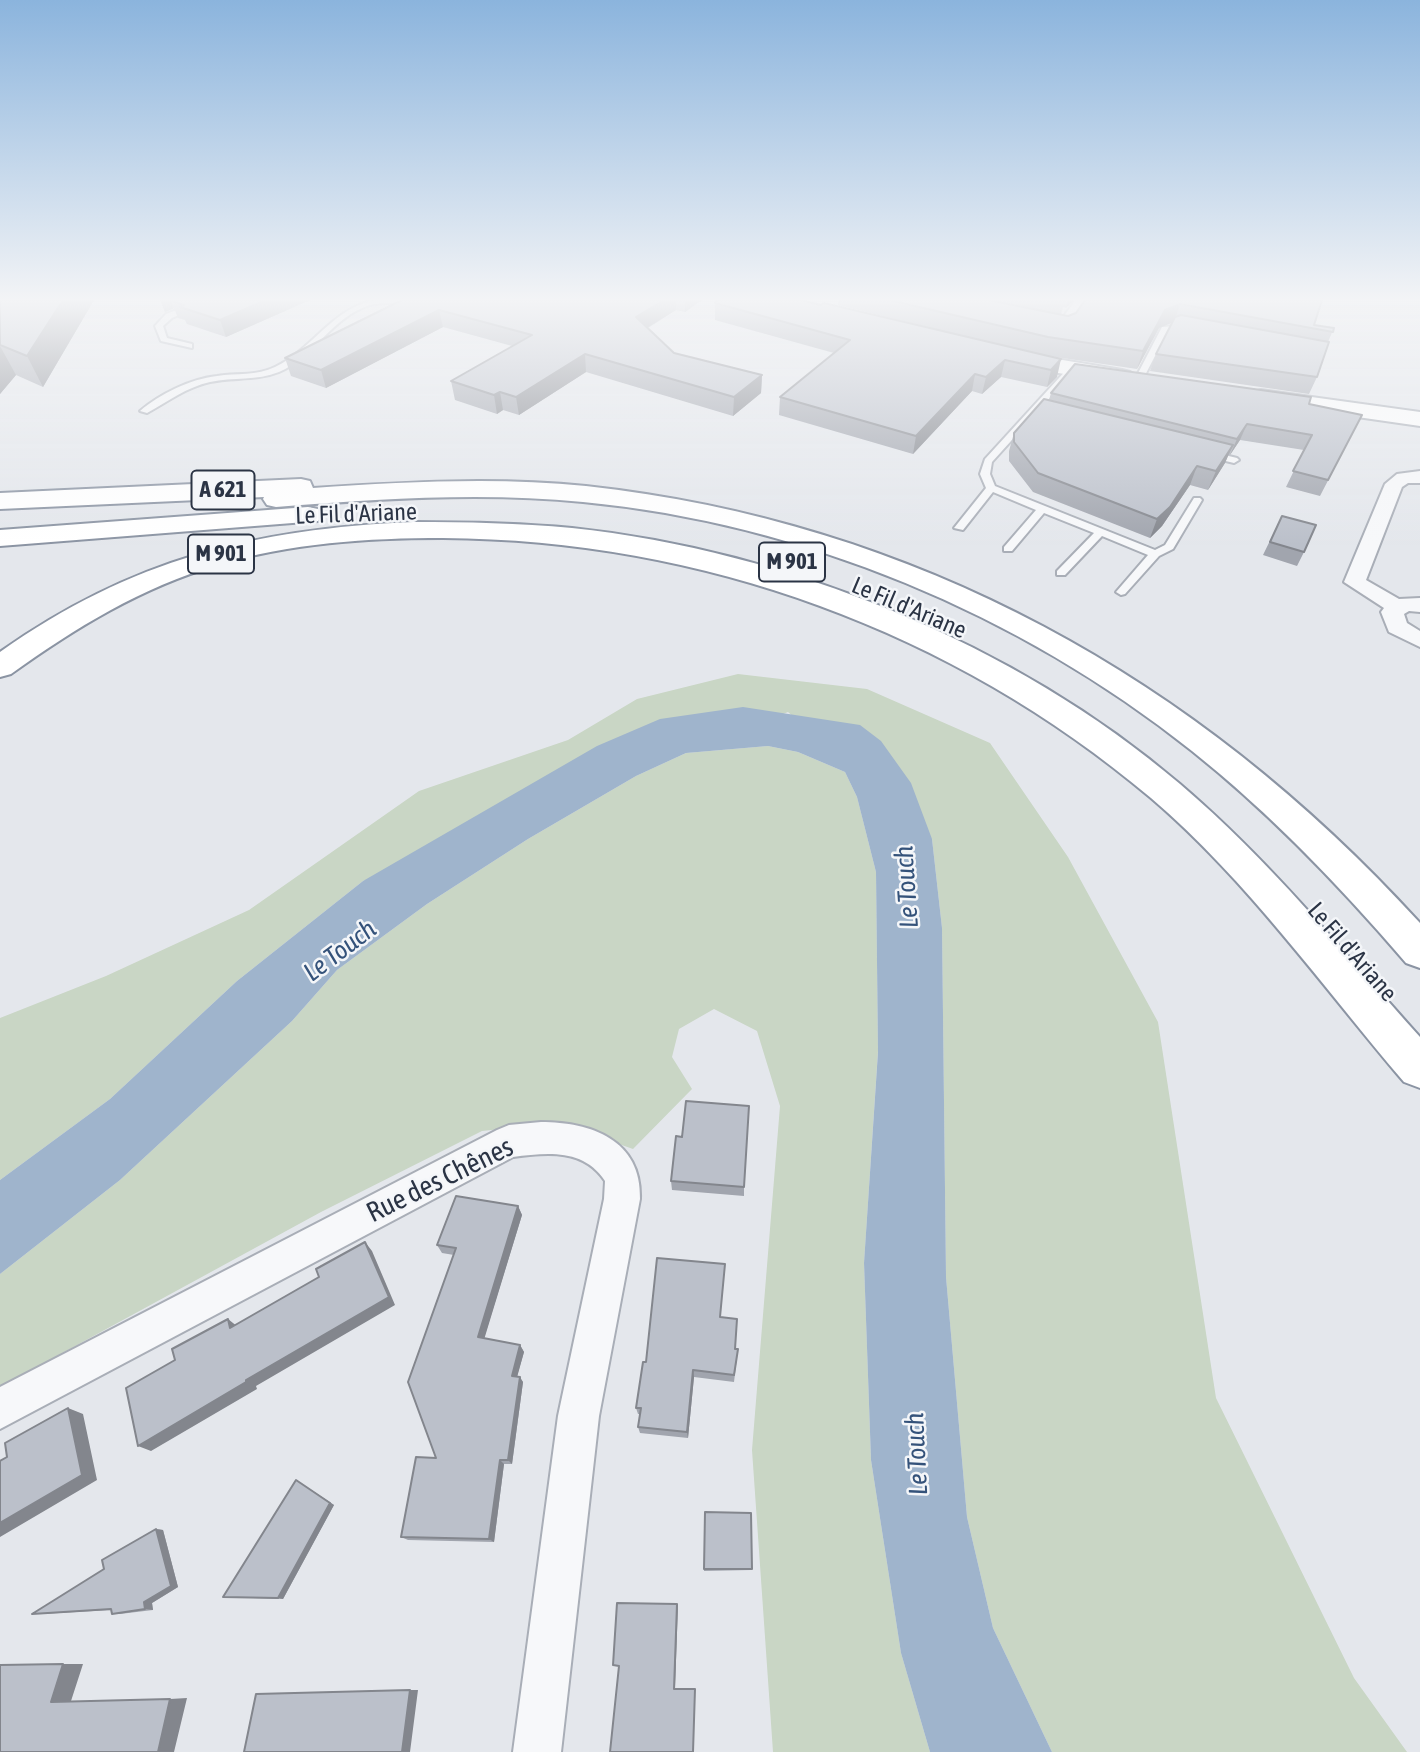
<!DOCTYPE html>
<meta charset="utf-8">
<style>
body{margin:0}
canvas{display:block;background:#e4e7ec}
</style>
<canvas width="1420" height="1752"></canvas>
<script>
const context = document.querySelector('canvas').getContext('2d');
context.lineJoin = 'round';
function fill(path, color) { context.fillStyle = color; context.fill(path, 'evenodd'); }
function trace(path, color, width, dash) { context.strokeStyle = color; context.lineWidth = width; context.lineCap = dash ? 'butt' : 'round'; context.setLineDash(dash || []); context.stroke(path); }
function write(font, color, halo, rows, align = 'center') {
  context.font = font + ' "Asap Condensed",sans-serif'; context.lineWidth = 5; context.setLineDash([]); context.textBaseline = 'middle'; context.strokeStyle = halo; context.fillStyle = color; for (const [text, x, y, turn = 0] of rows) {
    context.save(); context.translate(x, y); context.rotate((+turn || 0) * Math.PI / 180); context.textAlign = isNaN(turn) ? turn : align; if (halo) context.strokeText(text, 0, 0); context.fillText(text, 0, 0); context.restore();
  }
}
fill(new Path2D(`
 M738,674L867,689L990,743L1068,857L1158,1022L1216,1398L1354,1678L1407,1752H1052L993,1628L967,1517L946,1277L942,928L932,839L788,712L363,881L237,981L110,1099L0,1180V1018L106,976L249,910L419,791L568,740L637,699Z
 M768,746L798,752L845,772L857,797L876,872L878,1051L864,1263L871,1460L901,1653L930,1752H773L752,1450L780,1106L757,1031L714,1009L679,1029L672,1057L692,1089L633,1149L559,1123L482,1131L321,1212L0,1387V1274L120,1180L292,1021L337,970L427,904L528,839L636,776L686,753Z`), '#c9d6c5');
fill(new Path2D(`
 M743,707L860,725L881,741L911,783L932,839L942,928L946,1277L967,1517L993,1628L1052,1752H930L901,1653L871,1460L864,1263L878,1052L876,872L857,797L845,772L798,752L768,746L686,753L636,776L528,839L427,904L337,970L292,1021L120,1180L0,1274V1180L110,1099L237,981L363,881L597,746L660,719Z`), '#9fb4cc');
const lane = new Path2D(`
 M203,300H212L172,318L163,326L167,338L192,344V348L161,341L155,326L166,314Z
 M376,300H450C427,312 395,298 370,305C333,316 314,357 279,372C257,381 233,377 210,382C187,387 167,402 147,413L140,411C160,394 190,379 217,376C236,373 257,376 275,367C312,350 333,307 376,300Z
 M1190,325V329L1168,331L1143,379L1136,381L1135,379L1162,327Z
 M1069,367L1076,369L992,462L990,474L995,486L1155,550L1165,545L1194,498H1200L1202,500L1173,549L1159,556L1125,594L1121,595L1116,592L1148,555L1102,536L1065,575H1057V571L1094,533L1044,513L1012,551H1004V547L1036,510L993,492L963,530L954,528L986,488L980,474L985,459Z
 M1208,451L1237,458L1239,460L1234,463L1205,456L1203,454Z`);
const street = new Path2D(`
 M1076,300H1090L1069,329L1041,326L1033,321L1041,316L1060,321Z
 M1420,471V483H1408L1402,487L1366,580L1399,599L1420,598V612L1409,611L1404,614L1407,623L1420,631V647L1389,632L1381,612L1384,608L1344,582L1385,484L1397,474Z
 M541,1122C591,1122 642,1140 640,1199L599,1416L561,1752H513L558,1416L604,1199L605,1181C583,1148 547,1153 513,1157L0,1429V1387L497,1130L509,1125Z`);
const secondary = new Path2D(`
 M1009,351L1122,370L1130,372L1133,377L1130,382L1122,384L1001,363L998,358L1001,353Z
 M1261,390L1420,412V426L1253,402L1249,397L1253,392Z`);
const highway = new Path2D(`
 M301,479L310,481L313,488C404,482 496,477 586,486C916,522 1198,679 1420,923V968L1406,963C1340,886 1271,814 1192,751C1020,614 803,523 583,502C481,492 378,499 276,507L267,505L263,499L264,497L0,509V493Z
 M308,507L318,509L322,515L318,521L0,546V530Z
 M413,522C466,522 519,523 572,528C787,551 1015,643 1180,784C1269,860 1342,950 1420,1037V1088L1404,1082C1322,986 1248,881 1151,798C952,630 702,540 443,538C368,538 290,543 218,565C142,587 75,628 11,674L0,677V652C132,559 254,529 413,522Z`);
trace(lane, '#a9aeb7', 4);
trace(street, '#a9aeb7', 4);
trace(secondary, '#a9aeb7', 4);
trace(highway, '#8b94a3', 4);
fill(lane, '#f7f8fa');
fill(street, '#f7f8fa');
fill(secondary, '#fff');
fill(highway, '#fff');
fill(new Path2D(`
 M0,300H94L43,387L16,375L0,394Z
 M160,300H310L226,337L187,324L185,320L178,318L174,308L165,312Z
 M402,300H702L685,312L676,310L648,328L674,353L762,375L761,393L733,416L586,372L519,415L503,410L497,414L455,400L451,381L512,346L443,327L326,388L291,376L285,358Z
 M839,300H1074L1066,308L1063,307L1061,314L1068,316L1076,313L1085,300H1322L1314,325L1334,328L1328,342L1317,377L1309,394L1150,371L1156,354L1173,322L1159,328L1137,369L1049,356L1057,377L1047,387L1001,377L982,394L972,391L913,454L779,415L780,397L834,353L715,320V303L821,305L988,342L838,305Z
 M1051,393L1309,404L1362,415L1320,496L1286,487L1304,450L1240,440L1230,455H1228L1225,463L1208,490L1190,485L1162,526L1150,538L1033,492L1009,461V451L1014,433L1049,400Z
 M1282,516L1304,552L1297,566L1263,555Z
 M671,1181L744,1187V1196L672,1190Z
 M518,1206L522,1215L484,1338L520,1345L524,1352L517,1376L523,1382L512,1464H504L494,1542L408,1540L401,1537L436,1458L454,1255L442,1253L437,1245Z
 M721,1317L735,1349H738L734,1382L694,1377L688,1438L640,1433L638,1427L640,1414H638L636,1408L646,1362Z
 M296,1480L334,1505L283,1599L223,1597Z
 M705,1512L752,1569L751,1570L704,1571Z
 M156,1529L163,1530L178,1587L152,1603L153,1610L120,1614H112L111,1610L42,1614H32L104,1569Z`), '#a1a5ae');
fill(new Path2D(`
 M63,300H94L43,387L27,356Z
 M160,300H197L171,301L174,308L165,312Z
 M266,300H310L226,337L220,320Z
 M664,300H676V310L637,334L636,317Z
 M685,300H702L685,312Z
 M1069,300H1074L1066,308Z
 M1180,304L1174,322L1159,328L1137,369L1143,351L1165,310Z
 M439,310L443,327L326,388L321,370Z
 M0,346L16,375L0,394Z
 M585,354L586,372L519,415L516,397Z
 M1061,359L1057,377L1047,387L1051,370Z
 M1005,360L1001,377L982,394L986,377Z
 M975,374L972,391L913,454L916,436Z
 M762,375L761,393L733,416L734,397Z
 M500,392L503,410L497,414L494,395Z
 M1247,424L1240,440L1230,455L1237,439Z
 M1233,445L1225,463L1208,490L1216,471Z
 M1197,466L1190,485L1162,526L1150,538L1157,519Z
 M518,1206L522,1215L483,1343L478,1337Z
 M365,1242L372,1251L395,1305L256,1386L257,1389L151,1451L138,1446L246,1380Z
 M228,1319L238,1327L230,1328Z
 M520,1345L524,1352L516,1381L512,1376Z
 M693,1370L694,1377L688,1438L687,1432Z
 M520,1377L523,1382L512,1464L508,1460Z
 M68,1408L83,1414L97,1480L0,1537V1523Z
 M500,1460L504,1464L494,1542L489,1539Z
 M296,1480L334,1505L283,1599L278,1598Z
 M156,1529L163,1530L178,1587L152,1603L153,1610L145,1609L144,1602Z
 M677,1604L678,1605L675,1688L674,1689Z
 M63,1664H83L71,1701L51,1702Z
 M410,1690H418L410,1752H402Z
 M187,1698L174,1752H158L170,1699Z`), '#83868d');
const building = new Path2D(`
 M0,300H63L27,356L0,345Z
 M174,300H266L220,320L180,307L184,305L171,301Z
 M402,300H664L636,317L674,353L762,375L734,397L585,354L516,397L500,392L494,395L451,381L532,335L439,310L321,370L285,358Z
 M716,300H800L821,305L824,303L1061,359L1051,370L1005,360L986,377L975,374L916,436L780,397L850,340L715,303Z
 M889,300H988L1068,316L1076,313L1085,300H1322L1314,325L1334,328L1333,332L1180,304L1165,310L1143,351L1048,337Z
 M1181,315L1329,342L1317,377L1156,354L1175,317Z
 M1075,364L1311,397L1309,404L1362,415L1328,480L1293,471L1312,435L1247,424L1237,439L1051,393Z
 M1044,399L1233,445L1216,471L1197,466L1170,507L1157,519L1038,473L1014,442V433Z
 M1282,516L1316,525L1304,552L1270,542Z
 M686,1101L749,1106L744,1187L671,1181L676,1136L682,1137Z
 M456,1196L518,1206L478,1337L520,1345L512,1376L520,1377L508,1460H500L489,1539L401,1537L416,1457L436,1458L408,1382L456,1248L437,1245Z
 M365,1242L389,1297L246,1380V1382L138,1446L126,1388L175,1360L172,1349L228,1319L230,1328L319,1277L316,1269Z
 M657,1258L725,1264L720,1317L737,1319L735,1349H738L734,1375L693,1370L687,1432L638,1427L641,1408H636L643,1362H646Z
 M68,1408L82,1475L0,1523V1461L7,1457L5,1443Z
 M296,1480L330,1503L278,1598L223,1597Z
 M705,1512L751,1513L752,1569H704Z
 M156,1529L171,1586L144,1602L145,1609L112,1614L111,1609L32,1614L104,1569L102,1560Z
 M617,1603L677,1604L674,1689H695L693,1752H610L619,1666L613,1665Z
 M63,1664L51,1702L170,1699L158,1752H0V1665Z
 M410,1690L402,1752H244L256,1694Z`);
fill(building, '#bbc0ca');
trace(building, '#83868d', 2);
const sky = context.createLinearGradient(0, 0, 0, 545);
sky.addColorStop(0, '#8bb4dd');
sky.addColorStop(0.55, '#f3f4f6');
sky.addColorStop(1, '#f3f4f600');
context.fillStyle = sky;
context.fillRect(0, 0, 1420, 545);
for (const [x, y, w] of [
 [223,490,63],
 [221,554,66],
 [792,562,66]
]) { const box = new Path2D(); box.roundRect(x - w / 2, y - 19.5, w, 39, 5); context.fillStyle = '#f4f6f9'; context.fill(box); trace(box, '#2b3445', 2); }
write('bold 23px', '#2b3445', null, [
 ["A 621",223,490],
 ["M 901",221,554],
 ["M 901",792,562]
]);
write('24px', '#2b3445', '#f4f6f9', [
 ["Le Fil d'Ariane",356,514,-2],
 ["Le Fil d'Ariane",909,608,23],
 ["Le Fil d'Ariane",1352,952,49]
]);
write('italic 26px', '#34527a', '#f4f6f9', [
 ["Le Touch",907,887,-94],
 ["Le Touch",340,951,-37],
 ["Le Touch",917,1454,-93]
]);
write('28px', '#2b3445', '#f4f6f9', [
 ["Rue des Chênes",440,1180,-26]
]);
</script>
